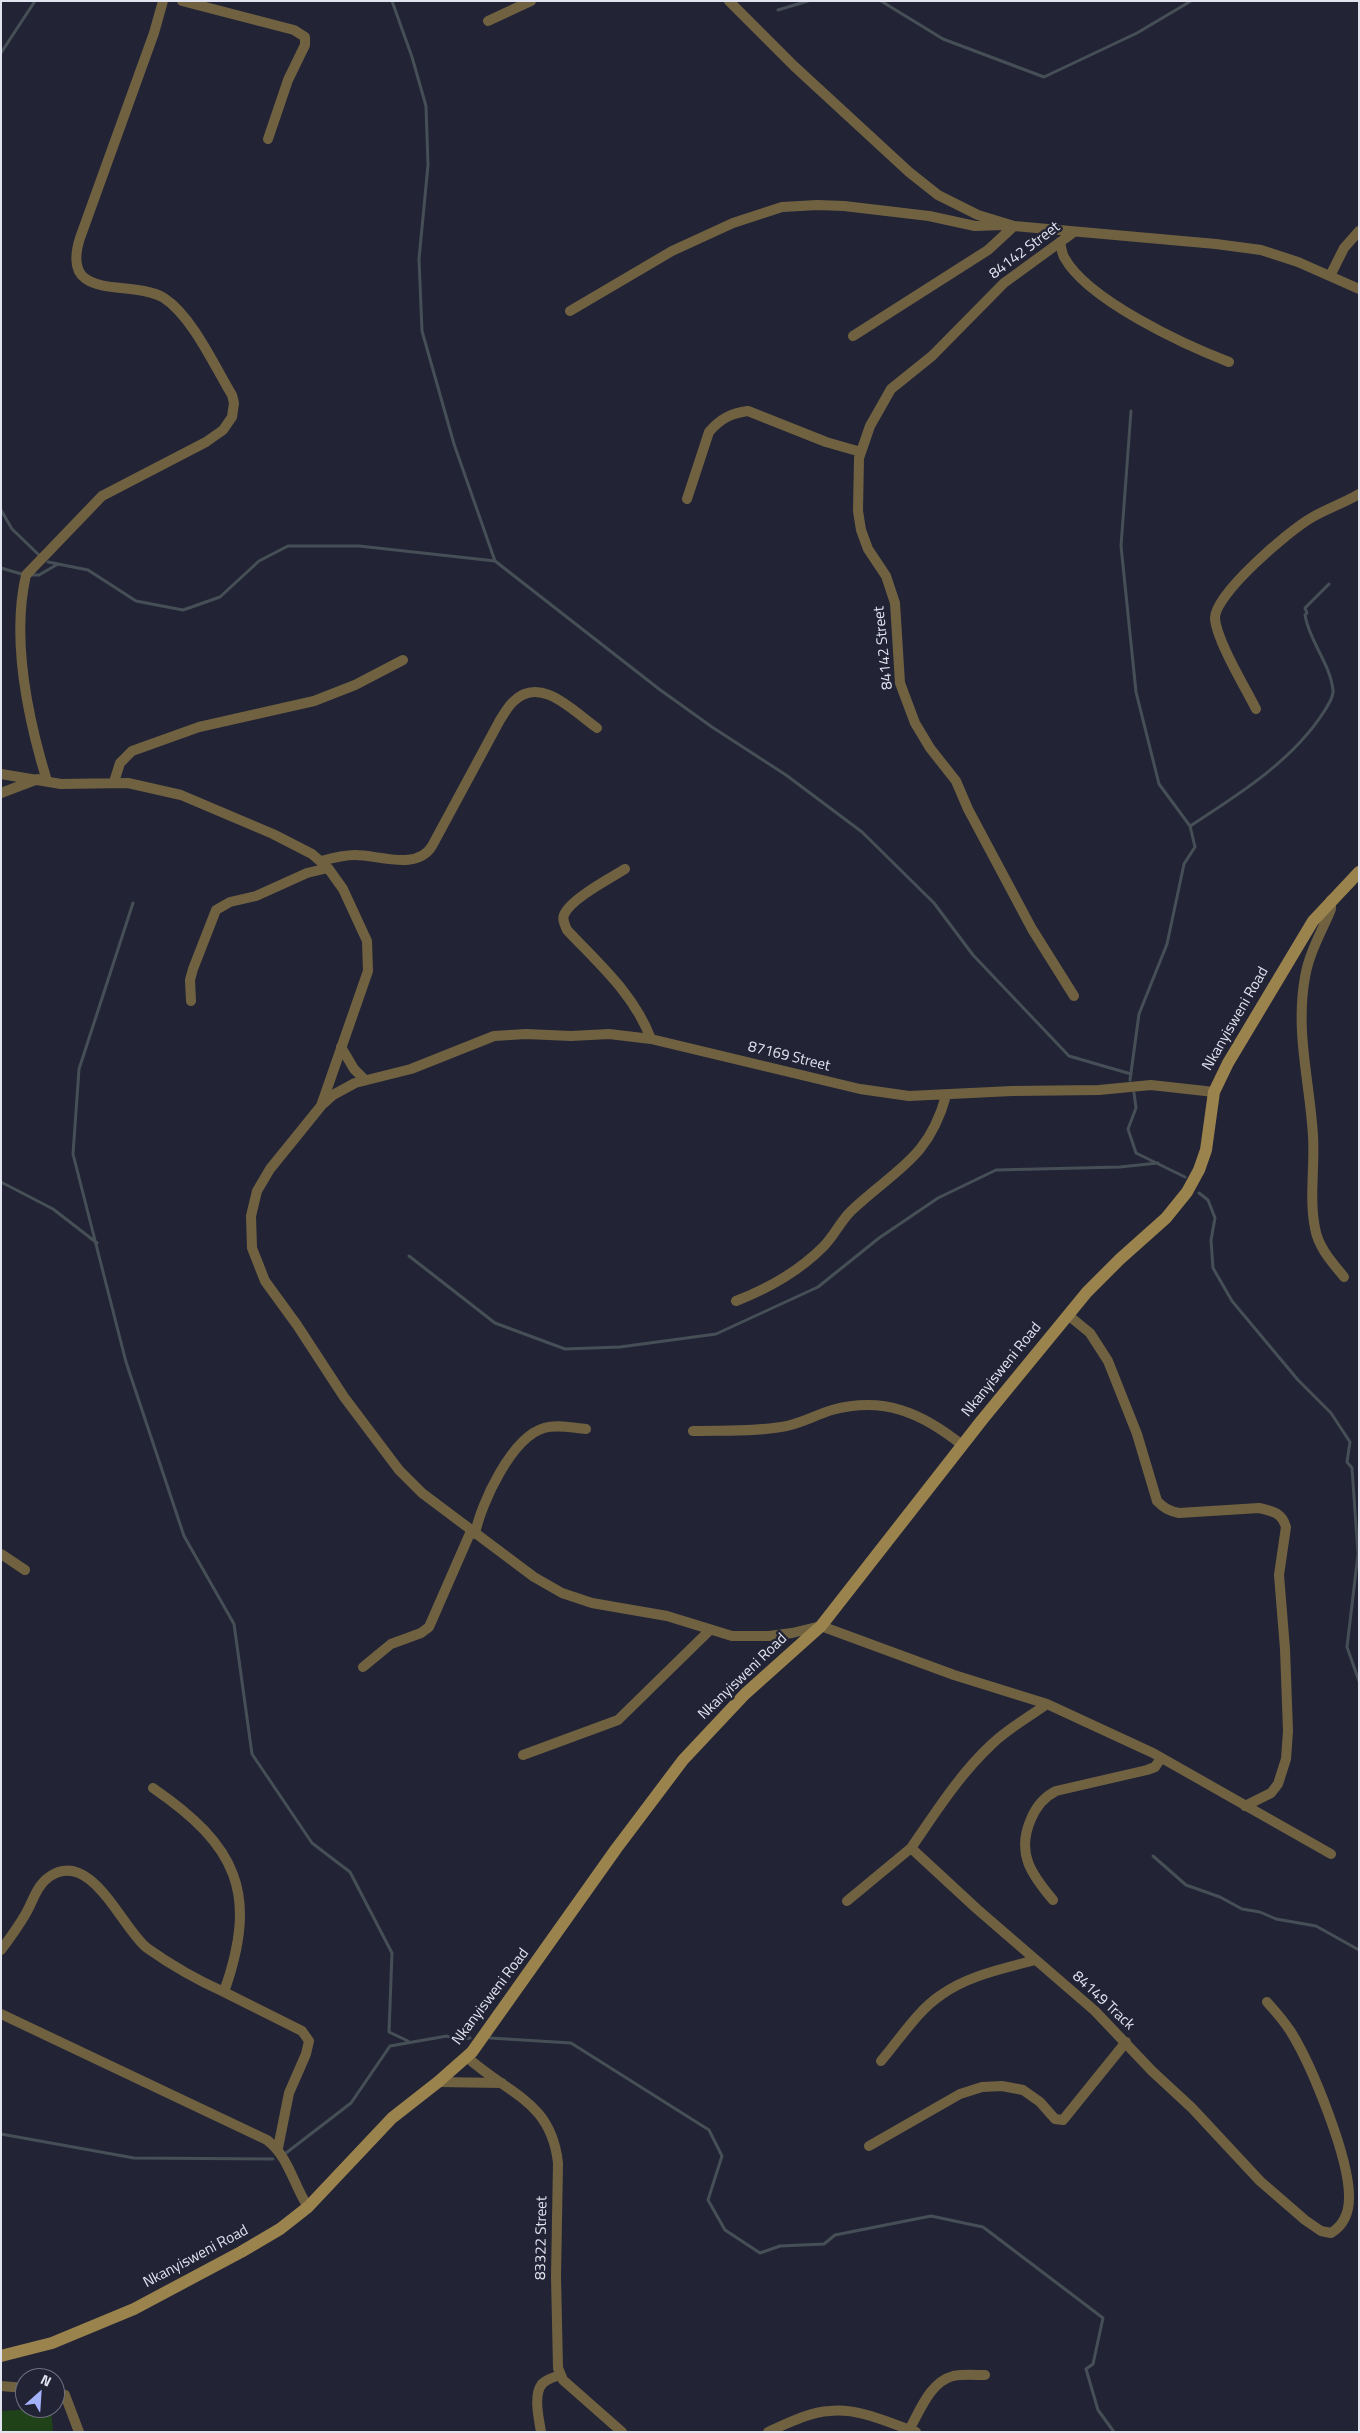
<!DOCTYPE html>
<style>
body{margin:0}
#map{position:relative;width:1360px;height:2433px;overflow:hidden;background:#222436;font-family:"Titillium Web",sans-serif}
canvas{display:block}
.frame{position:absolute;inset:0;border:2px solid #e1e3ef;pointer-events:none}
.north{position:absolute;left:15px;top:2368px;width:50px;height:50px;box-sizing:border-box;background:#222436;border:1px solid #6e7080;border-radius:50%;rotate:26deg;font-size:14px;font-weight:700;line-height:20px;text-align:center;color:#e1e3ef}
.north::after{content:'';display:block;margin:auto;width:18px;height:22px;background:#a4b2fc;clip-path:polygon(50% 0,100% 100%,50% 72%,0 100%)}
</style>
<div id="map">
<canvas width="1360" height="2433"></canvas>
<div class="frame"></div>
<div class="north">N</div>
</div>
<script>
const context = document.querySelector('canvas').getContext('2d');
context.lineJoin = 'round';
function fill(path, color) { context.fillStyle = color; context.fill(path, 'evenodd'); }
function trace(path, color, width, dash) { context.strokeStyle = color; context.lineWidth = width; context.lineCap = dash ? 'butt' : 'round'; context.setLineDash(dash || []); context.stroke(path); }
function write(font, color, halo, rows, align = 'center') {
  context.font = font + ' "Titillium Web",sans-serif'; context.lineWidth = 5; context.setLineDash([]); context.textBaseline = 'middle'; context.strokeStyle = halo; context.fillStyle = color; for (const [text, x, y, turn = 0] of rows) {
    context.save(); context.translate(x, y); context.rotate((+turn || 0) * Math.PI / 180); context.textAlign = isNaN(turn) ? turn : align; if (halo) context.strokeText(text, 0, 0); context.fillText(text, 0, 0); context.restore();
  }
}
fill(new Path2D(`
 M51,2408L53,2432H1V2411Z`), '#204218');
trace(new Path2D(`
 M392,1L412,57L426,106L428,165L419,259L422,331L454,444L495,561
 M881,1L943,39L1044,77L1137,33L1191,1
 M778,10L808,1
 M1,53L35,1
 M1131,411L1121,546L1136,692L1159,784L1190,826
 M1,510L12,529L38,554
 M48,562L88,570L136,601L183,610L220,597L259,561L288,546H359L495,561L659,689L712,727L786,775L862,832L934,903L973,955L1069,1056L1131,1074
 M1,568L25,575
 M31,575H39L58,564
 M133,903L79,1069L73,1154L126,1362L184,1536L234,1624L252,1754L312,1843L350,1872L392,1953L389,2032L408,2041
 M1130,1080L1139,1014L1167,944L1184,864L1195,847L1190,826C1238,795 1294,760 1325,710C1328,705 1334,697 1333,690C1330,663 1309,641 1305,615L1307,613L1305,608L1329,584
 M1134,1093L1136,1108L1128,1129L1136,1153L1185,1177
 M1,1182L53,1209L97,1243
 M1199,1193L1208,1200L1215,1218L1211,1240L1213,1268L1232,1301L1298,1380L1331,1413L1350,1442L1347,1462L1352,1468L1358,1554L1347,1647L1359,1681
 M409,1256L495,1323L565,1349L620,1347L716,1334L818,1287L879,1238L938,1198L996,1170L1120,1167L1158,1163
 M1153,1856L1186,1885L1220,1897L1242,1909L1260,1912L1276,1919L1316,1926L1359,1950
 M490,2038L571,2043L709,2130L722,2156L708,2200L725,2230L760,2253L780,2246L824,2244L835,2235L931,2216L983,2227L1103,2318L1093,2364L1086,2369L1098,2410L1114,2432
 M1,2134L134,2158L273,2159
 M286,2153L351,2103L390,2046L447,2036L455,2040L470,2038`), '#464f56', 3);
trace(new Path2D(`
 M182,1L294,30L305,37V45L288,80L268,139
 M729,1L794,66L909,172L938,195L978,215L1014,226L1216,244L1261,250L1298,262L1359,289
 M488,21L531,1
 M1060,242C1061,247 1062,253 1064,257C1087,300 1185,345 1229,362
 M1330,276L1344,248L1359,231
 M570,311L672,251L733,223L782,207L817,205L844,206L929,216L975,226L1003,225
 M853,336L988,250L1014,226
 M687,499L709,432C720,419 731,413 748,411L826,442L861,452
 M1256,709C1245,687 1217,641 1215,619C1213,595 1290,530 1311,518C1326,509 1344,503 1359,494
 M1,774L61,784L128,783L181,795L273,834L312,854L328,868L343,889L367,941L368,971L321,1106L270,1169L257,1191L251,1216L252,1248L265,1281L297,1325L344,1397L399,1470L422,1493L534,1577L562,1593L592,1603L667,1616L732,1636H769L792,1633L821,1626L954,1675L1047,1704L1153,1753L1331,1854
 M47,781C28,719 11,640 26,575L102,496L206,442L223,430L232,417L234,403L232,395C215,367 192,316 164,298C131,278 59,304 80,238L154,33L163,1
 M114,782L120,763L132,751L199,727L314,701L355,685L403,660
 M1,793L38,779
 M321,861C332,858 344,855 355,855C379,855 417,871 432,846L500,720C504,714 508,706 514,701C541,675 574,712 597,728
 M625,869C611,878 570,899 564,915C562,920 565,925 567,930C599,964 634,994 651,1039
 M1331,900V909C1322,931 1309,953 1305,977C1295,1033 1310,1082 1313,1136C1315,1166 1309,1198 1315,1228C1318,1247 1332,1262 1344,1277
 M1074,996L1032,929L968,809L956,781L930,748L915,723L900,683L895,603L886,576L868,549L861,530L858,511L859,458L870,426L891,389L932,356L1004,283L1074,232
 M191,1001L190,980L193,969L216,910L230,902L256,896L307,873L328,868
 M341,1047L354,1069L365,1080
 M323,1104L333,1095L355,1083L411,1069L494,1036L526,1034L571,1036L609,1034L651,1039L860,1089L909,1096L1012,1091L1099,1090L1151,1085L1214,1092
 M736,1301C767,1289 799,1271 823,1247C834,1236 840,1222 851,1211C895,1169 928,1160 946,1096
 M1068,1315L1090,1333L1108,1361L1137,1434L1157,1501C1164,1508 1169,1511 1179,1513L1259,1508C1273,1511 1282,1513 1286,1527L1279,1575L1285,1649L1288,1731L1286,1759L1278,1784L1271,1793L1245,1806
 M693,1431C722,1430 753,1432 781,1427C799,1425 815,1415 832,1410C884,1396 922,1413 962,1445
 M475,1534C481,1503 512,1437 544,1428C557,1424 573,1428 586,1429
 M1,1554L25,1570
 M363,1667L391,1644L421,1633L429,1627L471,1531
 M523,1755L618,1720L710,1630
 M153,1788C237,1846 259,1893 224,1992L302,2031L309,2041L306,2054L289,2093L278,2148
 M911,1848C936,1812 959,1775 991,1745C1007,1729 1029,1717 1047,1704
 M1053,1900C1031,1874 1016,1853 1031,1819C1036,1807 1044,1797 1056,1791L1147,1770L1155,1767L1161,1758
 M847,1901L911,1848L977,1909L1095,2011L1152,2071L1192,2108L1260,2181L1305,2220L1321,2231L1331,2233C1344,2225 1349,2213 1349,2198C1350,2159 1312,2066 1291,2032C1284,2021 1276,2012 1267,2002
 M1,1950C10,1938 18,1927 25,1915C33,1902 36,1886 49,1877C91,1847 122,1929 147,1948C171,1965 197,1980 224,1992
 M1,2014L267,2140C289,2157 293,2184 308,2207
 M467,2057C507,2094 551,2100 558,2163L556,2277L558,2368L563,2380L622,2432
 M881,2061C900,2039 917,2011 941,1995C969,1975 1003,1969 1035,1960
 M438,2082L502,2083
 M869,2146L960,2094L982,2087L1002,2086L1023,2090L1040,2102L1055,2119L1063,2120L1126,2042
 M1,2386L25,2388
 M55,2393L65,2395L79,2432
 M909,2430C920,2411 930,2382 953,2376C963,2374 975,2375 985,2375
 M541,2432C539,2419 533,2395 542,2384C546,2379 555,2377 560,2375
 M768,2432C788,2423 809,2412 830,2411C860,2408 889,2423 916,2432`), '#706241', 10);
trace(new Path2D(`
 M1,2356L52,2343L134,2309L241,2252L280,2229L308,2207L392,2118L438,2082L472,2052L616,1849L683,1760L745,1694L821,1626L982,1420L1087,1292L1120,1259L1166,1218L1187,1192L1199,1170L1206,1150L1214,1092L1228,1063L1313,921L1359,872`), '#9b834d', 12);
write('15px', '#e1e3ef', '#222436', [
 ["84142 Street",1025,251,-37],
 ["84142 Street",884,648,-96],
 ["Nkanyisweni Road",1236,1019,-60],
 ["87169 Street",789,1057,14],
 ["Nkanyisweni Road",1002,1370,-51],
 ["Nkanyisweni Road",743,1677,-44],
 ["Nkanyisweni Road",491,1997,-53],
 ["84149 Track",1103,2001,43],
 ["83322 Street",542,2238,-89],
 ["Nkanyisweni Road",196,2257,-28]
]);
</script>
